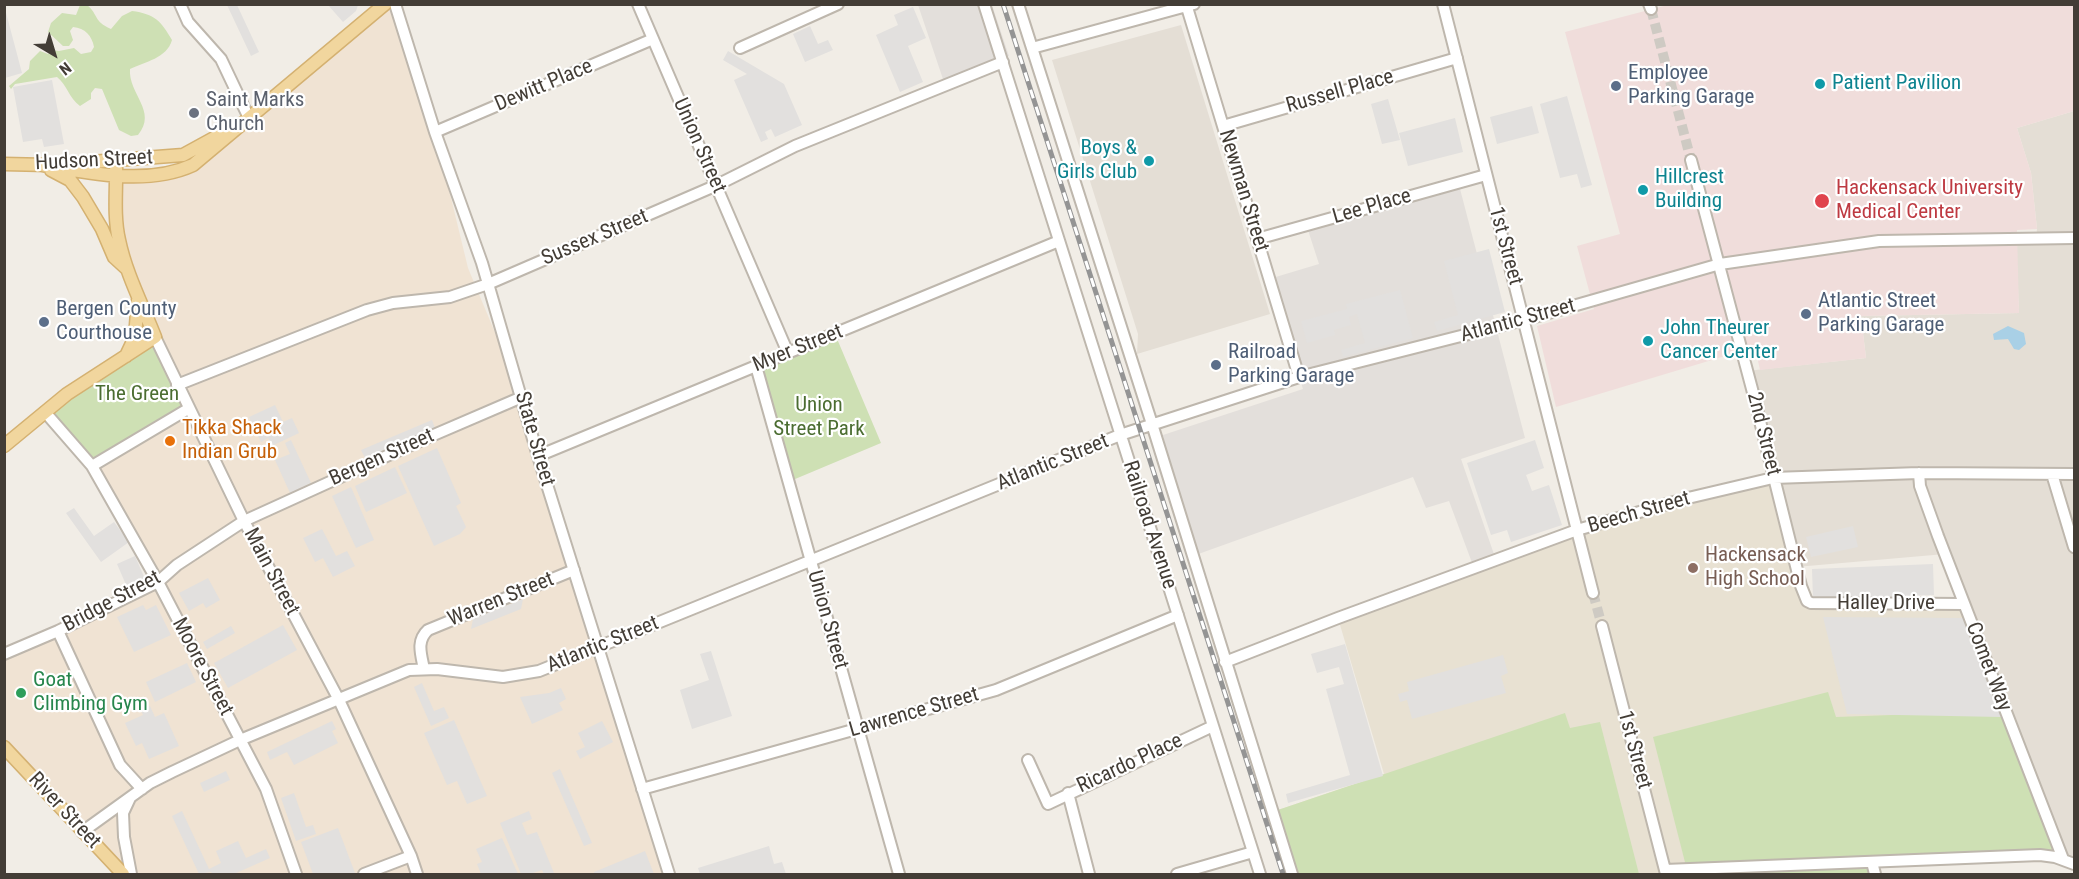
<!DOCTYPE html>
<style>
body{margin:0}
#map{position:relative;width:2079px;height:879px;overflow:hidden;background:#f1ede6;font-family:"Roboto Condensed",sans-serif}
canvas{display:block}
.frame{position:absolute;inset:0;border:6px solid #433d36;pointer-events:none}
.north{position:absolute;left:24px;top:24px;width:60px;height:60px;-webkit-text-stroke:4px #fff;paint-order:stroke;rotate:142deg;font-size:16px;font-weight:700;line-height:24px;text-align:center;color:#433d36}
.north::after{content:'';display:block;margin:auto;width:21px;height:27px;background:#433d36;clip-path:polygon(50% 0,100% 100%,50% 72%,0 100%)}
</style>
<div id="map">
<canvas width="2079" height="879"></canvas>
<div class="frame"></div>
<div class="north">N</div>
</div>
<script>
const context = document.querySelector('canvas').getContext('2d');
context.lineJoin = 'round';
function fill(path, color) { context.fillStyle = color; context.fill(path, 'evenodd'); }
function trace(path, color, width, dash) { context.strokeStyle = color; context.lineWidth = width; context.lineCap = dash ? 'butt' : 'round'; context.setLineDash(dash || []); context.stroke(path); }
function write(font, color, halo, rows, align = 'center') {
  context.font = font + ' "Roboto Condensed",sans-serif'; context.lineWidth = 4.5; context.setLineDash([]); context.textBaseline = 'middle'; context.strokeStyle = halo; context.fillStyle = color; for (const [text, x, y, turn = 0] of rows) {
    context.save(); context.translate(x, y); context.rotate((+turn || 0) * Math.PI / 180); context.textAlign = isNaN(turn) ? turn : align; if (halo) context.strokeText(text, 0, 0); context.fillText(text, 0, 0); context.restore();
  }
}
fill(new Path2D(`
 M1181,25L1270,314L1137,354L1138,334L1052,60Z
 M2074,111V864L2063,859L1945,554L1796,567L1747,371L1866,358L1861,316L2019,313L2016,238L2036,237L2037,229L2031,173L2017,128Z`), '#e4ded5');
fill(new Path2D(`
 M385,5H395L435,132L468,268L522,397L669,874H123L5,747V654L157,582L92,466L188,409L118,248L115,176L177,173Z`), '#f0e3d3');
fill(new Path2D(`
 M918,5H992L1009,56L945,85Z
 M1459,185L1525,438L1461,459L1496,560L1474,568L1449,501L1426,508L1413,477L1190,557L1163,435L1303,389L1269,279L1319,264L1307,227Z`), '#e3dfdb');
fill(new Path2D(`
 M1773,478L1807,603L1964,604L2063,859L1873,862L1875,874H1287L1269,813L1384,774L1338,618L1577,530Z`), '#e8e1d2');
fill(new Path2D(`
 M1664,5H2074V111L2017,128L2031,173L2037,229L2017,230L2019,313L1861,316L1866,358L1760,370L1755,347L1556,407L1537,326L1594,309L1577,246L1620,234L1565,32L1664,6Z`), '#f0dddb');
fill(new Path2D(`
 M80,5H87C99,15 93,21 111,29L122,16L132,11C155,14 161,21 172,40C167,58 145,62 130,69C128,94 158,111 138,135L131,136L119,130L102,89L95,88L91,93V99L80,106C69,98 67,85 57,77L15,84L11,89L9,86L29,69L30,61L40,51L48,54L52,50L59,51L74,48L81,54L91,52L94,47C92,36 85,28 73,27L70,31L73,40L69,46H63L48,32L51,23L62,13L76,15Z
 M835,334L881,443L788,482L756,366Z
 M155,337L188,409L92,466L45,412Z
 M1828,692L1836,717L2003,711L2060,858L1872,866L1874,874H1688L1653,737Z
 M1565,713L1570,728L1600,722L1639,874H1287L1269,813Z`), '#cee0b4');
fill(new Path2D(`
 M4,5L22,73L5,78H4Z
 M227,5H237L259,52L251,56Z
 M328,5H358L356,11L343,22Z
 M913,7L926,38L908,46L923,82L900,92L876,35L898,25L894,15Z
 M810,26L818,44L828,40L833,50L805,62L793,34Z
 M728,51L784,84L802,125L775,137L771,129L765,132L768,139L761,142L734,80L747,74L723,60Z
 M52,80L64,144L44,147L42,139L23,142L13,87Z
 M1567,96L1592,185L1581,188L1577,174L1560,178L1540,104Z
 M1388,99L1400,140L1382,144L1371,104Z
 M1532,106L1539,133L1497,144L1490,117Z
 M1455,118L1463,152L1408,166L1399,133Z
 M1489,249L1505,312L1437,331L1434,322L1458,315L1444,261Z
 M1400,290L1413,338L1343,357L1341,350L1365,343L1357,314L1349,317L1351,325L1334,330L1335,335L1307,343L1301,321L1347,309L1346,304Z
 M275,405L283,422L292,418L299,433L272,446L268,438L261,442L249,417Z
 M432,420L435,428L365,458L361,450Z
 M291,440L311,483L290,493L275,460L290,454L285,443Z
 M1535,440L1544,468L1526,475L1532,491L1549,485L1562,525L1511,542L1507,530L1491,535L1467,463Z
 M437,448L461,503L456,506L466,527L460,534L434,546L398,466Z
 M395,467L407,493L366,512L355,486Z
 M351,487L374,540L356,548L332,496Z
 M74,508L94,536L114,522L129,542L101,562L66,513Z
 M1853,526L1858,547L1811,557L1806,537Z
 M322,529L336,556L347,551L355,566L333,577L323,558L315,562L303,538Z
 M135,556L145,579L127,587L117,564Z
 M1933,564L1934,595L1813,599L1812,569Z
 M208,578L220,600L206,608L203,603L189,611L179,593Z
 M523,599L521,609L471,629L473,619Z
 M143,605L146,610L156,605L171,635L134,652L117,617Z
 M1823,617L1963,618L2002,717L1847,714Z
 M283,625L297,650L228,688L214,663Z
 M231,626L235,633L207,649L203,642Z
 M1345,644L1383,776L1288,803L1286,794L1350,775L1326,689L1344,684L1339,667L1317,673L1311,654Z
 M711,651L732,716L692,729L680,690L709,680L700,654Z
 M1503,655L1508,673L1501,676L1506,693L1412,719L1407,700L1400,702L1398,694L1409,691L1407,682Z
 M187,663L196,682L155,702L146,682Z
 M422,683L434,711L444,707L449,718L431,726L414,687Z
 M561,688L566,699L559,703L563,710L532,724L520,697L549,693Z
 M150,706L155,717L164,713L179,746L149,759L142,743L136,746L125,723L143,715L141,711Z
 M454,720L487,796L467,804L457,781L447,785L424,733Z
 M332,721L336,729L332,731L338,743L294,765L287,752L270,760L267,752Z
 M602,721L613,742L580,759L576,751L585,747L578,733Z
 M560,769L592,843L584,846L552,773Z
 M226,771L230,780L204,792L200,783Z
 M294,793L306,827L313,825L316,834L296,841L281,798Z
 M182,811L209,869L221,863L216,851L238,841L246,858L266,849L270,858L234,874H213L211,872L199,874L172,816Z
 M529,811L532,819L522,823L527,835L537,832L554,873L550,874H544L542,870L530,874H521L500,823Z
 M338,828L355,873L313,874L301,842Z
 M502,838L518,874H481L477,864L482,862L476,849Z
 M769,846L774,864L782,862L786,874H700L698,868Z
 M645,851L654,874H594V872Z`), '#e2e0de');
fill(new Path2D(`
 M2008,326L2024,333L2026,344L2019,350L2014,349L2008,339L1994,340L1993,334Z`), '#a9d0e6');
trace(new Path2D(`
 M1651,9L1691,160
 M1593,593L1602,626`), '#cecac3', 10, [10, 5]);
const minor = new Path2D(`
 M180,4L188,22L221,59L249,118
 M395,4L435,132L482,263L538,456L669,874
 M638,4L788,353
 M984,4L1260,874
 M1018,4L1152,424L1292,874
 M1186,4L1299,377
 M1443,4L1593,593
 M1649,4L1651,9
 M740,48L838,4
 M1032,48L1194,4
 M1223,126L1457,58
 M435,132L653,39
 M1691,160L1752,389L1801,586L1807,601L1811,603L1964,604
 M1257,239L1486,175
 M155,337L244,521L339,700L411,856L417,874
 M756,366L899,874
 M177,385L367,310L393,303L450,297L488,284L717,185L795,146L1003,62
 M45,412L92,466L158,582L266,789L296,874
 M538,456L1059,241
 M92,466L188,409
 M1919,473L1920,486L1938,536L2063,859
 M2052,474L2074,547
 M1602,626L1666,874
 M58,631L120,765L142,789
 M4,654L58,631L158,582L177,565L244,521L422,440L522,397
 M1225,662L1338,618L1577,530L1688,498L1773,478L1919,473L2074,474
 M424,669C421,654 416,641 428,630L574,570
 M1028,760L1048,804L1213,726
 M642,789L996,690L1178,615
 M1068,793L1089,874
 M130,798L123,813L124,837L131,874
 M82,832L150,783L172,772L240,740L409,670L437,669L503,677L539,671L1120,435L1299,377L1524,320L1720,264L1879,241L2074,238
 M1872,862L1875,874
 M1665,870L2040,855L2055,857L2074,864
 M364,874L411,856
 M1177,874L1253,852`);
const major = new Path2D(`
 M4,164L48,165
 M65,164L183,155L225,132
 M42,165C91,173 147,186 193,165L385,4
 M51,170L70,180L83,197L102,229L114,257L126,268
 M126,356L135,337L138,300
 M4,446L67,394L155,337C143,306 126,274 119,240C113,214 117,187 116,160
 M4,747L123,874`);
trace(minor, '#beb7ad', 14);
trace(major, '#d4b171', 15);
trace(minor, '#fff', 10);
trace(major, '#f1d69e', 12);
const rail = new Path2D(`
 M1003,4L1283,874`);
trace(rail, '#949494', 5);
trace(rail, '#fff', 3, [9]);
for (const [x, y, r, color] of [
 [1820,84,6,"#0f9aa8"],
 [1616,86,6,"#5c6f8a"],
 [194,113,6,"#6b7280"],
 [1149,161,6,"#0f9aa8"],
 [1643,190,6,"#0f9aa8"],
 [1822,201,8,"#e0444e"],
 [1806,314,6,"#5c6f8a"],
 [44,322,6,"#5c6f8a"],
 [1648,341,6,"#0f9aa8"],
 [1216,365,6,"#5c6f8a"],
 [170,441,6,"#e8710a"],
 [1693,568,6,"#8d6e63"],
 [21,693,6,"#2e9e5b"]
]) { const dot = new Path2D(); dot.arc(x, y, r, 0, 2 * Math.PI); context.fillStyle = color; context.fill(dot); trace(dot, '#fff', 2); }
write('21px', '#4e5e75', '#fff', [
 ["Employee",1628,74],
 ["Parking Garage",1628,98],
 ["Atlantic Street",1818,302],
 ["Parking Garage",1818,326],
 ["Bergen County",56,310],
 ["Courthouse",56,334],
 ["Railroad",1228,353],
 ["Parking Garage",1228,377]
], 'left');
write('21px', '#0d838f', '#fff', [
 ["Patient Pavilion",1832,84],
 ["Boys &",1137,149,"right"],
 ["Girls Club",1137,173,"right"],
 ["Hillcrest",1655,178],
 ["Building",1655,202],
 ["John Theurer",1660,329],
 ["Cancer Center",1660,353]
], 'left');
write('21px', '#433d36', '#fff', [
 ["Dewitt Place",544,86,-23],
 ["Russell Place",1340,92,-16],
 ["Union Street",699,146,66],
 ["Hudson Street",94,161,-3],
 ["Newman Street",1243,191,73],
 ["Lee Place",1372,207,-16],
 ["Sussex Street",595,238,-23],
 ["1st Street",1505,246,75],
 ["Atlantic Street",1518,321,-15],
 ["Myer Street",798,349,-22],
 ["2nd Street",1763,434,76],
 ["State Street",534,439,74],
 ["Bergen Street",382,458,-24],
 ["Atlantic Street",1053,463,-22],
 ["Beech Street",1639,513,-16],
 ["Railroad Avenue",1149,525,72],
 ["Main Street",271,572,62],
 ["Warren Street",501,600,-22],
 ["Bridge Street",112,602,-28],
 ["Halley Drive",1886,604],
 ["Union Street",827,620,74],
 ["Atlantic Street",603,645,-22],
 ["Moore Street",202,667,62],
 ["Comet Way",1988,667,69],
 ["Lawrence Street",914,713,-16],
 ["1st Street",1634,750,75],
 ["Ricardo Place",1130,764,-25],
 ["River Street",64,811,47]
]);
write('21px', '#5b616d', '#fff', [
 ["Saint Marks",206,101],
 ["Church",206,125]
], 'left');
write('21px', '#be3a42', '#fff', [
 ["Hackensack University",1836,189],
 ["Medical Center",1836,213]
], 'left');
write('21px', '#4b6d31', '#fff', [
 ["The Green",137,395],
 ["Union",819,406],
 ["Street Park",819,430]
]);
write('21px', '#c56008', '#fff', [
 ["Tikka Shack",182,429],
 ["Indian Grub",182,453]
], 'left');
write('21px', '#785e54', '#fff', [
 ["Hackensack",1705,556],
 ["High School",1705,580]
], 'left');
write('21px', '#27864d', '#fff', [
 ["Goat",33,681],
 ["Climbing Gym",33,705]
], 'left');
</script>
